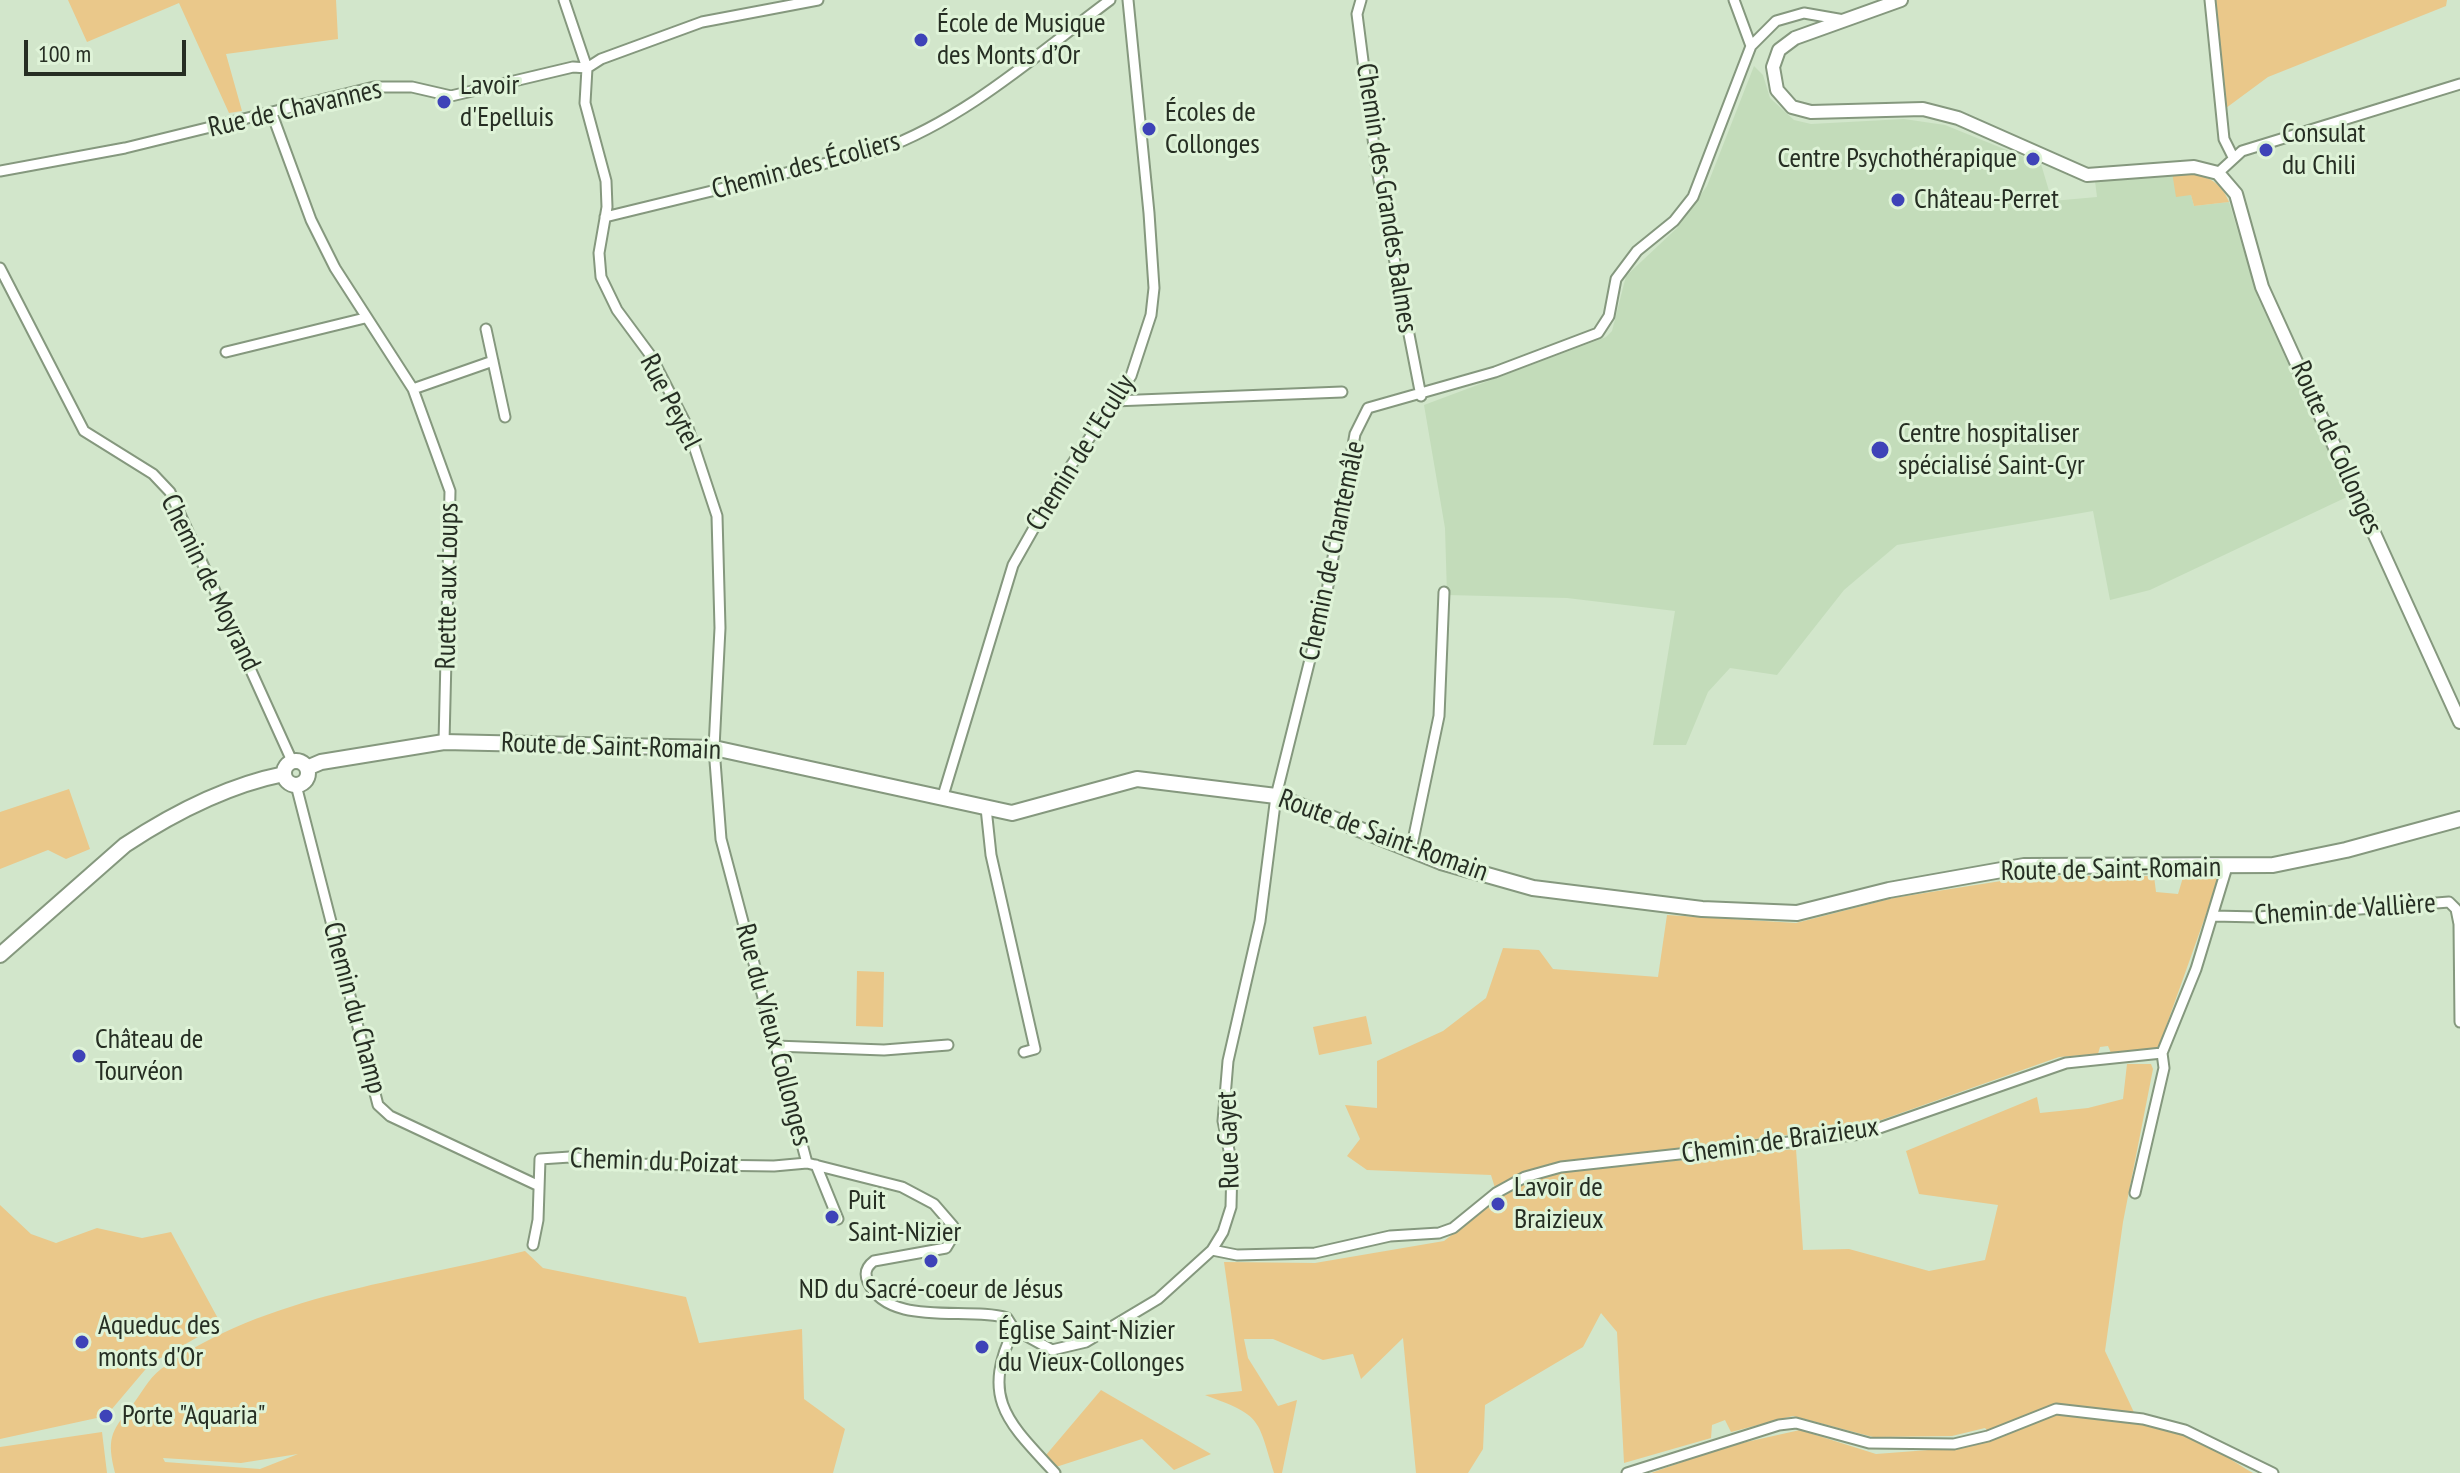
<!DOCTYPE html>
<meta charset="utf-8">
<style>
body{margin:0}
#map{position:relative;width:2460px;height:1473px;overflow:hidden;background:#d2e6cb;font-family:"PT Sans Narrow",sans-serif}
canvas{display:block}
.scale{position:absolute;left:24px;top:40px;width:162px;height:36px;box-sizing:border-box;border:4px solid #262e23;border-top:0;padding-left:10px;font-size:24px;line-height:28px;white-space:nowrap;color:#262e23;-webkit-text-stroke:6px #dff3d8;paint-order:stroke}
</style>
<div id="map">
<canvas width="2460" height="1473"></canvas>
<div class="scale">100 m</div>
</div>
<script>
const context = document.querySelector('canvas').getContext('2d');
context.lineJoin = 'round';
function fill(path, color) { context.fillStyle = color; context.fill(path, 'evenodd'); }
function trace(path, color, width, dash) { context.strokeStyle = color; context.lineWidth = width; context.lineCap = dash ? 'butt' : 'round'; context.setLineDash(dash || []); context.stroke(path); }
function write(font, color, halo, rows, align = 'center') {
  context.font = font + ' "PT Sans Narrow",sans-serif'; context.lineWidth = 6; context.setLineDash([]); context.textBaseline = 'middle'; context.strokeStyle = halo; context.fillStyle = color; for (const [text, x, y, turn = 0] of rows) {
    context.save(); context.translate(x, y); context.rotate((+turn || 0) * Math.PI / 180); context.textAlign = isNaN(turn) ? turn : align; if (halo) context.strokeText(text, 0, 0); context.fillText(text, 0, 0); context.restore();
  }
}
fill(new Path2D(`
 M1754,66L1763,75L1770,98L1794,120L1811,124L1904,119L1945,125L2041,164L2052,201L2097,197L2095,181L2172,172L2191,195L2194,206L2229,202L2258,298L2349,496L2150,590L2110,600L2093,511L1897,545L1844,590L1777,675L1730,668L1708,692L1686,745H1653L1675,611L1567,598L1447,595L1445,528L1424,405L1606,337L1612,331L1626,276L1677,228L1707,186Z`), '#c3dcba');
fill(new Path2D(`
 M68,0H336L338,39L226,54L242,111L229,113L179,3L87,42Z
 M2216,0H2447L2446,6L2268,77L2226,108Z
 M2172,172C2197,173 2219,176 2229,202L2194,206L2191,195L2176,197Z
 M69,789L90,849L66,859L48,850L0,869V812Z
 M2184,874L2220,875L2158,1049L2111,1053L2108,1046L2100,1047L2098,1054L2059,1057L1867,1125L1561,1163L1523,1173L1495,1188L1491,1175L1367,1170L1347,1156L1360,1139L1345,1105L1377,1108V1061L1443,1031L1486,998L1503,948L1539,950L1553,969L1658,977L1667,915L1796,923L1893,898L2033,876H2154L2156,892L2178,894Z
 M857,971L884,972L883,1027L856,1026Z
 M1366,1016L1372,1044L1319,1055L1313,1027Z
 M2127,1064H2151L2153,1069L2123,1222L2105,1351L2140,1425C2179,1420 2221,1455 2253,1473H1651L1724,1447L1800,1430L1876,1454L1955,1448L1994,1438L1985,1428L1952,1436L1873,1437L1793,1416L1731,1432L1725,1420L1712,1425L1711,1438L1624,1463L1617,1332L1601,1313L1583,1347L1485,1405L1483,1449L1468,1473H1416L1403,1338L1361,1379L1353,1354L1323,1360L1273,1339H1244L1248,1358L1278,1406L1297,1400L1282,1473H1274C1257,1416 1261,1416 1205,1395L1242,1391L1224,1262L1315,1263L1444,1241L1501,1196L1530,1179L1562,1172L1796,1149L1803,1250L1849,1249L1929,1271L1985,1260L1998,1205L1919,1194L1906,1151L2037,1097L2040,1113L2088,1108L2123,1099Z
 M0,1205L31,1234L56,1243L97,1228L142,1238L171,1232L221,1324L150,1364L106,1416L0,1439Z
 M525,1251L543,1268L686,1297L699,1343L802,1329L804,1399L845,1429L833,1473H115C107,1440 110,1432 131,1407C141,1394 148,1379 161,1369C266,1294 403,1282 525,1251ZM298,1454L260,1469L165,1462L163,1458L241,1463Z
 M1101,1390L1211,1454L1174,1470L1142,1439L1056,1467L1046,1455Z
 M102,1432L107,1473H0V1447Z`), '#eac88a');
const minor = new Path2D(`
 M564,0L587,68
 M1361,0L1357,14L1377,170L1421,396
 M1734,0L1751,46
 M2210,0L2224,139L2233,157
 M587,68L585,103L606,181L607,207L599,253L601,277L617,310L651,356L688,428L717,516L720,628L714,748L721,839L807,1163
 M272,114L311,220L335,268L413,389L450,491L444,742
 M0,171L125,148L374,87H412L451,96L573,67L587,68L601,59L702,22L818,0
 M2218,173L2242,151L2460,84
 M605,217L880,150C967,118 1036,55 1110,0
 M0,268L84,431L153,474L170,492L292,761
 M486,329L505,417
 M226,352L365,318
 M413,389L493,361
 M1114,401L1342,392
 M296,785L378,1105L390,1116L537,1185
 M942,799L1013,565L1060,482L1131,376L1151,315L1154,288L1149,213L1128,0
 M986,808L991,855L1035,1049L1024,1052
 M1411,850L1439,716L1444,592
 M2213,916L2259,917L2449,902L2456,909L2459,924L2460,1022
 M775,1046L884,1050L948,1045
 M816,1165L838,1219
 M2135,1193L2164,1068L2162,1053
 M533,1245L538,1220L540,1159L570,1157L632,1164L774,1166L807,1163L902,1187L934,1204L953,1226L952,1238L946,1248L874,1261C866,1267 864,1273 868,1282C889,1328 968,1306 1007,1318L1014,1329L1052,1350L1086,1342L1158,1299L1212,1250L1223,1232L1231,1207L1232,1165L1223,1121L1228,1061L1260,921L1276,796L1327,591L1355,434L1368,408L1495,372L1598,333L1609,316L1616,279L1637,251L1674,221L1693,197L1751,46L1776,21L1804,13L1844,20
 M1212,1250L1237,1255L1315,1253L1390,1236L1439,1233L1453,1228L1496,1193L1525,1177L1561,1167L1862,1134L2066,1063L2162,1053L2196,969L2227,867
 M1014,1329C980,1399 1008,1422 1055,1473
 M1627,1473L1779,1425L1796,1423L1869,1443L1954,1444L1988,1436L2056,1409L2143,1419L2185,1430L2273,1473`);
const tertiary = new Path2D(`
 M1901,0L1795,38L1779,50L1773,67L1777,90L1792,107L1811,112L1923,109L1958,118L2087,175L2194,167L2218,173L2236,194L2262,287L2460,722`);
const secondary = new Path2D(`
 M284 773a12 12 0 1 1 24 0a12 12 0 1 1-24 0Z
 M307,768L321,762L444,742L714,748L1012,813L1137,779L1276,796L1441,862L1533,888L1702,909L1797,913L1889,890L2024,866L2273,865L2346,850L2460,819
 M0,955L125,845C172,814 229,785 284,774`);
trace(minor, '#85987e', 13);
trace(tertiary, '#85987e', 16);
trace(secondary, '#85987e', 18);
trace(minor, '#fff', 9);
trace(tertiary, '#fff', 12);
trace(secondary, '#fff', 14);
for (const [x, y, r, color] of [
 [921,40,8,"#3e43b8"],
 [444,102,8,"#3e43b8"],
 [1149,129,8,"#3e43b8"],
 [2266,150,8,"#3e43b8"],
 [2033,159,8,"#3e43b8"],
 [1898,200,8,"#3e43b8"],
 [1880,450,10,"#3e43b8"],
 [79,1056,8,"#3e43b8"],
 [1498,1204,8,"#3e43b8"],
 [832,1217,8,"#3e43b8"],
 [931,1261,8,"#3e43b8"],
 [82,1342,8,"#3e43b8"],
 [982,1347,8,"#3e43b8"],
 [106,1416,8,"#3e43b8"]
]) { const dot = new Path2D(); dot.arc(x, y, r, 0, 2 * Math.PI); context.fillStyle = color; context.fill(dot); trace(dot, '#dff3d8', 3); }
write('28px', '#262e23', '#dff3d8', [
 ["École de Musique",937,24],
 ["des Monts d’Or",937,56],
 ["Lavoir",460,86],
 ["d'Epelluis",460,118],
 ["Écoles de",1165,113],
 ["Collonges",1165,145],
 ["Consulat",2282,134],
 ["du Chili",2282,166],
 ["Centre Psychothérapique",2017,159,"right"],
 ["Château-Perret",1914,200],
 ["Centre hospitaliser",1898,434],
 ["spécialisé Saint-Cyr",1898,466],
 ["Château de",95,1040],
 ["Tourvéon",95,1072],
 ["Lavoir de",1514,1188],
 ["Braizieux",1514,1220],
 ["Puit",848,1201],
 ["Saint-Nizier",848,1233],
 ["ND du Sacré-coeur de Jésus",931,1290,"center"],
 ["Aqueduc des",98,1326],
 ["monts d'Or",98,1358],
 ["Église Saint-Nizier",998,1331],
 ["du Vieux-Collonges",998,1363],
 ["Porte \"Aquaria\"",122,1416]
], 'left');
write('28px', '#262e23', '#dff3d8', [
 ["Rue de Chavannes",295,109,-13],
 ["Chemin des Écoliers",806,166,-15],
 ["Chemin des Grandes Balmes",1386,198,81],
 ["Rue Peytel",670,402,63],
 ["Route de Collonges",2336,448,66],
 ["Chemin de l'Ecully",1081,453,-58],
 ["Chemin de Chantemâle",1333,551,-78],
 ["Chemin de Moyrand",210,583,64],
 ["Ruette aux Loups",448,586,-89],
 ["Route de Saint-Romain",611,747,2],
 ["Route de Saint-Romain",1383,836,20],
 ["Route de Saint-Romain",2111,870,-1],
 ["Chemin de Vallière",2345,910,-4],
 ["Chemin du Champ",354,1008,75],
 ["Rue du Vieux Collonges",773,1035,75],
 ["Rue Gayet",1229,1140,-92],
 ["Chemin de Braizieux",1780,1141,-8],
 ["Chemin du Poizat",654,1162,2]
]);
</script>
